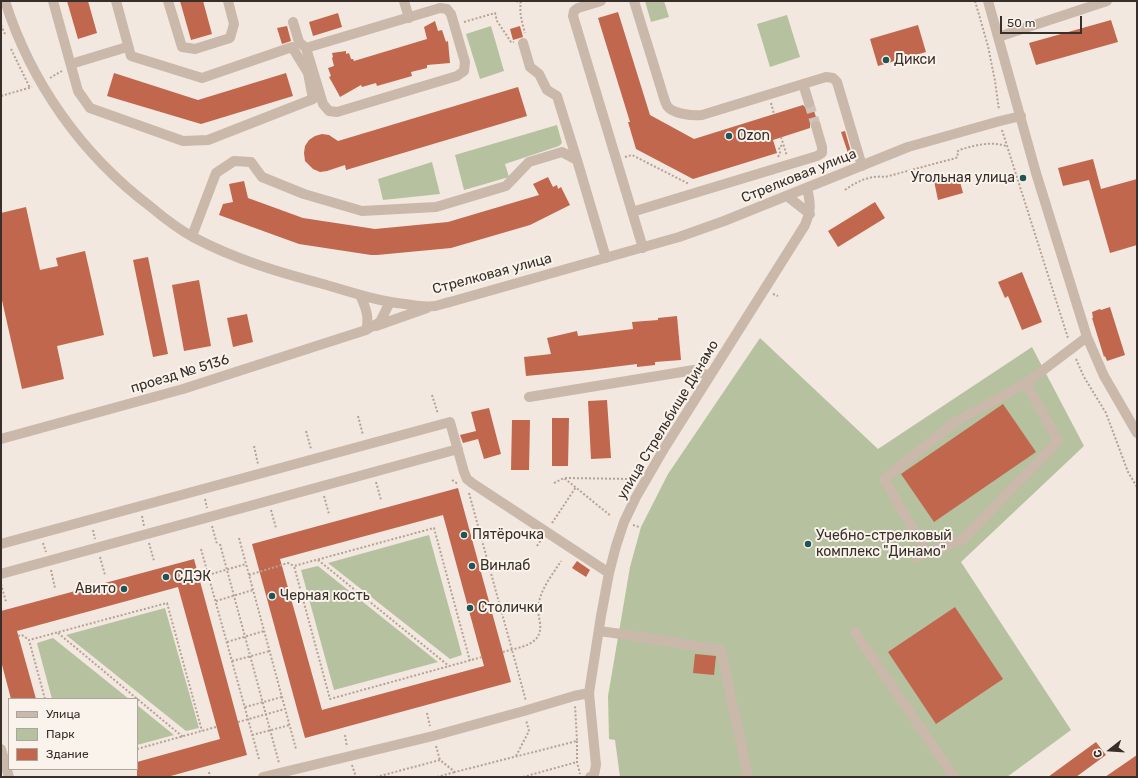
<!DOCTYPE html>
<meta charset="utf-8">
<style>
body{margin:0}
#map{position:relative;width:1138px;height:778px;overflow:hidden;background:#f2e8df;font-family:Rubik,sans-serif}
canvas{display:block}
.frame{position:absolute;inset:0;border:2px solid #382e2a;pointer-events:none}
.legend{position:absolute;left:8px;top:698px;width:130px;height:72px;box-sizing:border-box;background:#f9f3eb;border:1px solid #aca49e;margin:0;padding:5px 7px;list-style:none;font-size:12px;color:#382e2a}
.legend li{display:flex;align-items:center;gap:8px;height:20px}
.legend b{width:20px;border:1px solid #aca49e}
.north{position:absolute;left:1090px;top:730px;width:40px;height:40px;-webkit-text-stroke:3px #f9f3eb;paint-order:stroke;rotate:253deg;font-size:11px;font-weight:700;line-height:16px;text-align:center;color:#382e2a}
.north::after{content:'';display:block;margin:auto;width:14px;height:18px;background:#382e2a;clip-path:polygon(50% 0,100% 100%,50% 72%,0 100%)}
.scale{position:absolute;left:1000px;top:16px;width:82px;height:18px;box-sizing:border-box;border:2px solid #382e2a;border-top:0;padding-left:5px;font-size:12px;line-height:14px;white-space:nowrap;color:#382e2a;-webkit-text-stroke:3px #f9f3eb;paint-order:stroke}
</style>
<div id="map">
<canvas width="1138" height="778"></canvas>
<div class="frame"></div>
<ul class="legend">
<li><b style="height:5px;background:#cab8ab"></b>Улица</li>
<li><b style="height:11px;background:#b6c19f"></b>Парк</li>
<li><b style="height:11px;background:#c1674d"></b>Здание</li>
</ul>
<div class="north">С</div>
<div class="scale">50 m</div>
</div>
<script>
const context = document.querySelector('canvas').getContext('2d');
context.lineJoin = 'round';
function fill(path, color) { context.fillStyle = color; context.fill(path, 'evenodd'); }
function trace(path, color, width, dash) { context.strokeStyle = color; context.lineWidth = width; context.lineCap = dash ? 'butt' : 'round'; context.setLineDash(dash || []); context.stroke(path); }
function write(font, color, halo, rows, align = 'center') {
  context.font = font + ' Rubik,sans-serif'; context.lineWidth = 4; context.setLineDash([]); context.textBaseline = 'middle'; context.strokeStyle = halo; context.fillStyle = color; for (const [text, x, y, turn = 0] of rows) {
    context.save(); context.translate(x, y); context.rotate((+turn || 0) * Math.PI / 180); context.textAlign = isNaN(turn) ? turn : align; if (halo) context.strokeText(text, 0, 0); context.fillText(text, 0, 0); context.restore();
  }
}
fill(new Path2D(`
 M645,1H664L669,17L651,22Z
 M787,15L800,57L770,67L757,24Z
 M491,26L504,71L480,79L466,34Z
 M557,125L562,143L559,146L505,164L509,177L464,190L455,155Z
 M432,162L440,194L383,200L378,179Z
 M760,338L878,449L1032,347L1084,446L961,562L1071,730L1007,777H620L615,740L609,739L608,696L630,567L641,527L668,474Z
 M429,535L462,655L450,659L328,563Z
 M318,566L438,662L334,690L301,570Z
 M165,608L199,728L186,731L66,635Z
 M53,638L129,699H52L37,643Z
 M137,705L174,735L137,745Z`), '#b6c19f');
fill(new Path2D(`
 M67,1H88L97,33L78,39Z
 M180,1H203L212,34L191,40Z
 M618,12L650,115L694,139L803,105L807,109H811L813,108L817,120L811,122L810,125V128L773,140L777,153L693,179L636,149L628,122H630L598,18Z
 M338,13L342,27L313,36L309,22Z
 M1111,20L1118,42L1036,65L1029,43Z
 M435,21L438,31L442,30L446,42L448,41L450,63L427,65V68L411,72L412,76L377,86L376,83L362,87L361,85L340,97L338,93L329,77L331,76L328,68L334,66L332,58L333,57L332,53L346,51V54L349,53L351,59H353L354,61L427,39L424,27Z
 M918,25L926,52L878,66L870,39Z
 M287,26L291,41L282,44L277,28Z
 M520,26L523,37L513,40L510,29Z
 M114,73L198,100L286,73L293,96L201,124L107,96Z
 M518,87L527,116L346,170L345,165L327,171L320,172L313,169L305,161L304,153L305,146L309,140L315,136L322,134L329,135L338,141Z
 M845,131L852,155L849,156L841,132Z
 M1093,159L1101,189L1137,179V245L1110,253L1089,180L1063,186L1058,168Z
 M958,174L963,193L938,200L934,181Z
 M548,177L553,187L557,185L558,189L561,187L570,205L530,225L451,248L377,255H371L299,244L219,215L223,204L233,202L229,184L244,181L248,198L303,218L375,229L448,222L539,195L533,184Z
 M875,202L885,218L838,247L828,231Z
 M26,207L40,270L58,266L56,258L85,251L104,335L57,346L64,379L22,389L1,296V213Z
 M148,257L168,354L153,357L133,260Z
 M1022,272L1042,322L1022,330L1008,296L1005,298L998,282Z
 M199,280L211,346L184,351L172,285Z
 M1110,307L1125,355L1107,361L1105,356L1104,357L1092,318H1093L1092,312L1100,309L1101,310Z
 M247,314L253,342L233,347L227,318Z
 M677,316L681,360L655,362V365L637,367V364L589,370L526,376L524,357L551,354L547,338L577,331L578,336L633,329L632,322L658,320V318Z
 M607,400L611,458L591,459L588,401Z
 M1003,404L1036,452L934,522L901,474Z
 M489,408L501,454L484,459L478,439L463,443L460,435L476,431L471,412Z
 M552,418H569L568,466H552Z
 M512,420H530L529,470H511Z
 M458,488L511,682L305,738L252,544ZM443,515L484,666L322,710L280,559Z
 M194,559L247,755L167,777H137V762L220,739L178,587L17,631L36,699H11L1,661V611Z
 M577,561L590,570L586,577L572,568Z
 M955,607L1003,679L936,724L888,652Z
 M695,654L716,656L714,675L693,673Z
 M1096,742L1106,755L1076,777H1048Z
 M1137,755V777H1105Z`), '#c1674d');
trace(new Path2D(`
 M809,103L816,126`), '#cdc3bb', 10, [10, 5]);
trace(new Path2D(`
 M516,1L520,3
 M521,1C519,13 522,22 525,33
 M975,1L988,46L995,81L999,110
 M464,22L495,13L497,21L511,42H514
 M1,25L5,34
 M11,49L30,88
 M50,78L62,71
 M1,96L32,87
 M771,103L774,114
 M1002,130L1068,338
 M781,137L787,156
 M625,157L632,155L689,184
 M778,157L780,153L779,147L783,145
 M845,190C857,181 871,175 885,177L956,158L958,156L957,152L959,150C976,145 990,141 1006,146
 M773,294L778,296
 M1076,359L1084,377L1106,413L1128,472L1137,487
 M432,395L438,414
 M358,416L363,435
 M306,431L311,449
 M254,446L258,464
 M565,478L630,479
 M452,480L458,484
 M376,482L381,500
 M554,483L564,478L611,516
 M469,493L526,701
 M324,496L329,514
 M205,499L207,508
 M271,510L276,528
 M142,516L144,526
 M552,523L576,487
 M633,525L639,527
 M212,526L217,544
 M93,530L95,539
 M239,538L296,749
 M43,543L46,552
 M149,543L154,561
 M220,544L279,763
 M537,546L541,540
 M201,549L259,759
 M100,557L105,575
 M318,560L449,666
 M51,570L55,588
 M208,575L246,564
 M249,575L288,563L294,566
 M1,584L6,602
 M216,601L253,590
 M58,633L183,737
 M18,636L22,635L29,640
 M227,642L264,631
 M503,652C519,647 543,646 540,623C539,616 537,610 539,602C542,587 553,574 561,561
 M232,661L270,651
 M470,661L434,528L294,566L330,699L482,657
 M45,699L29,640L167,603L202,731
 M245,707L282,697
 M427,713L430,726
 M238,722L285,709
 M252,735L290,725
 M345,735L347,747
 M577,741V762L580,774
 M436,746L440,760
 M137,749L216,727
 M516,756L529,731L526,720
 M352,765L356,777
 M209,772L210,777
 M376,777L440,760L455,772L577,741L575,705
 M437,777L455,772
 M523,777L577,762`), '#b6a295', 2, [2, 2]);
trace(new Path2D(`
 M5,1C31,83 82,155 151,207C164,218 178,229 193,237C234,259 278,272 323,284C350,292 377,301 405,304C415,306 425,307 435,306C440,305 445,303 450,302L679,237L724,221L908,147L1000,121L1021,116
 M53,1L78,91L90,108L183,141L208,140L313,99L308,73L292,47L202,78L131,56L116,1
 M168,1L182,47L195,49L230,38L234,24L228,1
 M404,1L409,18
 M601,1L578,8L574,11L573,16L643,248
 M634,1L664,98C665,101 666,105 668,107C674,114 693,116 702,115L826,77L833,78L837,82L862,166
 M988,1L1036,173L1087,337L1104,376L1137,433
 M440,8L447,9L451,14L465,62L464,71L457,76L337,112L329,111L323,104L306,48Z
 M293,22L299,42L306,48
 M998,37L1107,1
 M523,43L530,67L539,74L547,90L557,96L577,160
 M71,64L127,47
 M803,84L809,103
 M787,196L810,214
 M632,212L817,156L822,153V147L816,126
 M192,236L216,173L234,161L251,162L262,177L304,194L362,211L436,207L506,186L529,162L562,152L577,160L606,258
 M360,295C365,306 370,317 366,330
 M376,326L427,308
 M529,397L694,370L710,376
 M1,439L183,389L366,330L380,322L390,302
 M1,544L450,422L464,472L467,479L472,483L609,573
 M927,553L884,479L954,423L1026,383
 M916,557L963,539L1058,441L1026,383L1087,337
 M1,574L458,449
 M599,631L614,633L721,650L748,777
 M855,632L954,777
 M1,749L9,777
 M263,777L433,736L524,711L574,696L589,693
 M590,777L594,775L596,765L589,693L601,616L609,573L616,546L624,522L636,497L665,447L805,225C811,210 811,205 807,188`), '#cab8ab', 10);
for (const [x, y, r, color] of [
 [886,60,4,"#205558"],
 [729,136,4,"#205558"],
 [1023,178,4,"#205558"],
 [464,535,4,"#205558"],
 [808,544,4,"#205558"],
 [472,566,4,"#205558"],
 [166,577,4,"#205558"],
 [124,589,4,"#205558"],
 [272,596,4,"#205558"],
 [470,608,4,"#205558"]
]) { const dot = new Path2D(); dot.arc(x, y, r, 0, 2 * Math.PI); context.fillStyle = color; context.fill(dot); trace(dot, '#f9f3eb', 1.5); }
write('14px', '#382e2a', '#f9f3eb', [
 ["Дикси",894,60],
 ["Ozon",737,136],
 ["Угольная улица",1015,178,"right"],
 ["Пятёрочка",472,535],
 ["Учебно-стрелковый",816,536],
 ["комплекс \"Динамо\"",816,552],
 ["Винлаб",480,566],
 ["СДЭК",174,577],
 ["Авито",116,589,"right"],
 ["Черная кость",280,596],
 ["Столички",478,608]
], 'left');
write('14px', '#382e2a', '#f9f3eb', [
 ["Стрелковая улица",799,176,-22],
 ["Стрелковая улица",492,274,-15],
 ["проезд № 5136",180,374,-17],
 ["улица Стрельбище Динамо",668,420,-59]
]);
</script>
